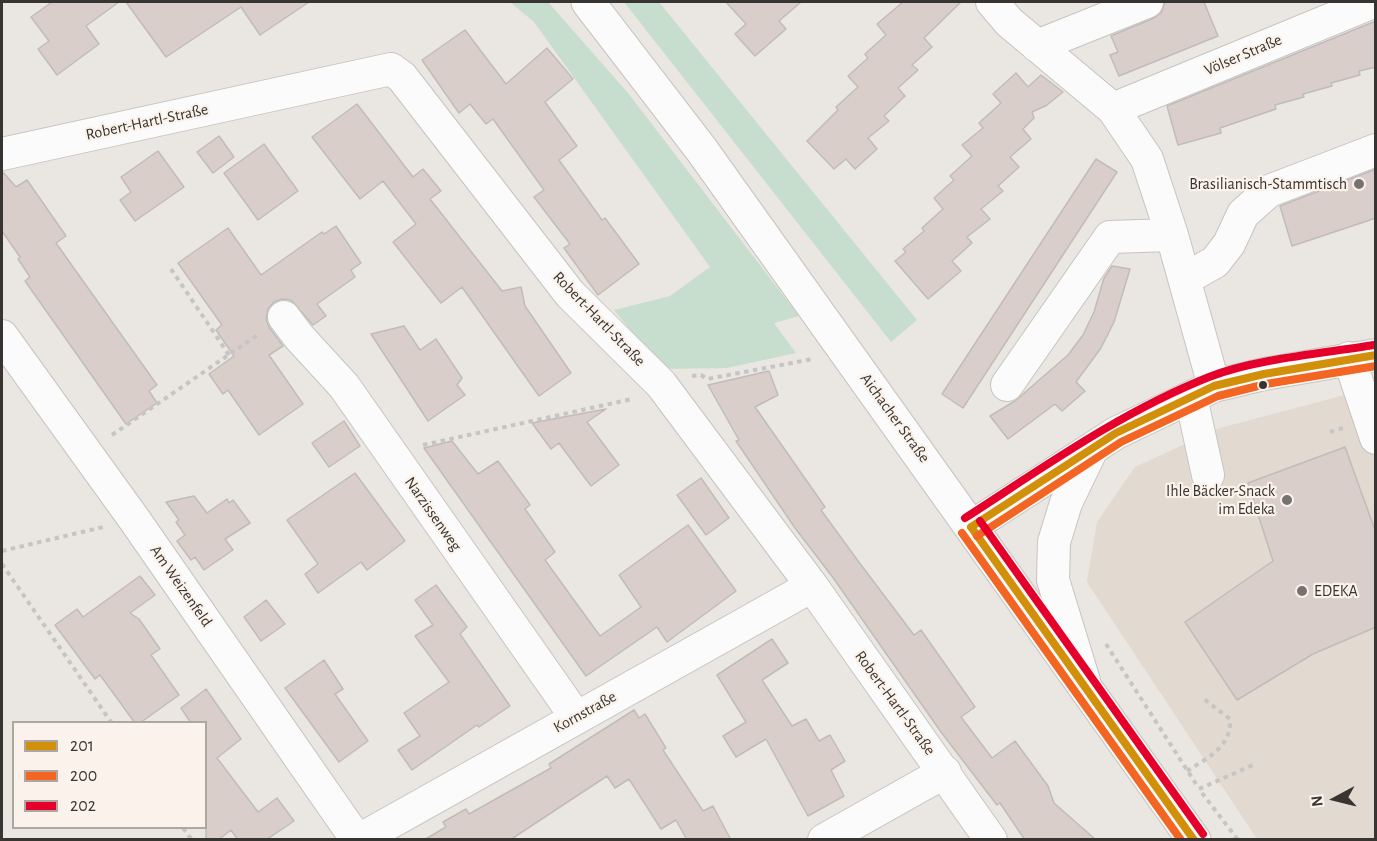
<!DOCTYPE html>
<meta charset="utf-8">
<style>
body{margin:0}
#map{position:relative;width:1377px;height:841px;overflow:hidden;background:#eae6e2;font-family:"Alegreya Sans",sans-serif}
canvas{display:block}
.frame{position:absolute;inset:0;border:3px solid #373431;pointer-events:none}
.legend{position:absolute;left:12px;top:721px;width:195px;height:108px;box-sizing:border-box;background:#fbf3eb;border:2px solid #ada7a1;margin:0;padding:8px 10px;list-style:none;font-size:18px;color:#373431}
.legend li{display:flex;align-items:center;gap:12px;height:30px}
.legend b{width:30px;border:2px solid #ada7a1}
.north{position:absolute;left:1305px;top:769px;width:60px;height:60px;-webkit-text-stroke:4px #fbf3eb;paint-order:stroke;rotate:263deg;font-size:16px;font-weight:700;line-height:24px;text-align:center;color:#373431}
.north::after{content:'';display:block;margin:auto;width:21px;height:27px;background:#373431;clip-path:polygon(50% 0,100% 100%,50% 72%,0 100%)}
</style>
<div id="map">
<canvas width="1377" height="841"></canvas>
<div class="frame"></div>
<ul class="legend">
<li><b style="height:8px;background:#d18f0a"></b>201</li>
<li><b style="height:8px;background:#f26522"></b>200</li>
<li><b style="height:8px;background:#e4002b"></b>202</li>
</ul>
<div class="north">N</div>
</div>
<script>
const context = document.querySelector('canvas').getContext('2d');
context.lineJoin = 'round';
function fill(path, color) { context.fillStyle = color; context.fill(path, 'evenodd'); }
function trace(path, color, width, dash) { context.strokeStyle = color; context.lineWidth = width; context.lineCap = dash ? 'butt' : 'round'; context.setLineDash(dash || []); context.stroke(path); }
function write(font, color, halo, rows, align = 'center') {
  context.font = font + ' "Alegreya Sans",sans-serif'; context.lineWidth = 4.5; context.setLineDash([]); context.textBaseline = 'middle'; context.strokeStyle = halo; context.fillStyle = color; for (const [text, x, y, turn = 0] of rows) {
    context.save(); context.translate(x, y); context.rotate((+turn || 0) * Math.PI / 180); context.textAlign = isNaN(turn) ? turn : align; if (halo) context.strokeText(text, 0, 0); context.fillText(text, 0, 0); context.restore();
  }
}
fill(new Path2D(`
 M1375,387V839H1257L1087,582L1097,522L1135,467L1220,428Z`), '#e2d9d0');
fill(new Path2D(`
 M510,2H548L628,93L799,316L774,323L796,353L727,368L662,369L614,310L670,296L710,267L534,22Z
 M624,2H659L917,320L891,342Z`), '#c7decf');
const building = new Path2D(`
 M52,2H119L86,26L99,44L57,75L38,49L49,41L31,17Z
 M126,2H309L260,35L241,7L166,57Z
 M726,2H801L779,21L786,29L755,56L735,34L746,24Z
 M903,2H961L924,38L932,47L912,65L918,70L898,88L905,96L884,116L889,121L868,138L877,149L855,169L846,159L834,169L807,141L838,110L836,107L858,87L848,76L868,58L865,54L886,35L877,24Z
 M1165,2H1204L1218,36L1119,76L1110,55L1118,52L1111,36L1154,18L1161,13Z
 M1376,21V67L1359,71L1360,75L1331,83L1332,86L1303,94L1304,97L1275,105L1276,109L1220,128L1221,133L1178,145L1167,106Z
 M465,30L506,84L547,48L573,79L545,102L577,146L559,160L602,220L605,218L639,264L598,295L564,248L570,244L534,197L544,190L493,119L486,124L470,104L459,113L422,60Z
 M1016,73L1028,87L1041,75L1063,92L1047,105L1032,112L1034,118L1023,129L1031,139L1010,157L1019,167L998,186L1003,191L981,209L990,219L967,237L972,243L952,261L961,271L928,299L895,261L906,252L903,249L924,231L922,228L943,209L934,198L954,180L950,176L972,156L962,145L983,128L979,123L1001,103L993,94Z
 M357,104L413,177L423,169L441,191L430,199L502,291L521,287L525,306L571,373L539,396L462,287L441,303L393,242L416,224L383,181L360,199L312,137Z
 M219,136L234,157L213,173L197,152Z
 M264,144L298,191L258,220L224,173Z
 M158,151L184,187L135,221L120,200L131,192L121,177Z
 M1096,159L1117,172L963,408L942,394Z
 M1376,169V218L1292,246L1280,206Z
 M2,171L16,187L27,180L66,236L56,243L157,385L149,391L157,403L126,424L25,281L30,277L18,259L20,257L2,231Z
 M336,226L361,263L351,270L355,277L317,304L326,316L313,325L291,300L282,299L274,302L268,309L266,319L269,327L283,346L269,355L303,404L259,435L228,390L223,394L209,374L234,356L216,330L222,325L178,263L228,228L261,275L322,232L324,234Z
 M1112,266L1130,269L1114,322L1101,348L1076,382L1085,391L1062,411L1055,404L1008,439L990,416L1015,401L1068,355L1083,335L1094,312L1104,278Z
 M404,326L420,350L436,339L462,378L457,385L465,395L428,421L371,334Z
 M769,371L778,395L755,407L825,507L821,510L858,561L914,635L921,630L975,707L961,717L992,758L1015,741L1048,786L1054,803L1096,840H1025L1000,803L997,805L941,732L834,579L795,528L736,441L739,440L708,385Z
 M606,409L587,422L619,465L591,486L559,443L551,449L532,423Z
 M344,421L360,446L329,467L312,443Z
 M452,441L478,474L498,461L530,505L525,509L555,552L545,560L600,636L641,607L619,575L688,525L736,591L667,642L657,627L586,676L424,448Z
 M1345,447L1376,533V627L1313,654L1237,700L1185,622L1273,561L1248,483Z
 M355,473L405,541L367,570L361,562L318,593L305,574L318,564L287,520Z
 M701,478L729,518L706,535L677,495Z
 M194,496L207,513L227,499L229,503L233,500L250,523L225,539L233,550L204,570L195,557L191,560L177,541L185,535L176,522L179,520L166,502Z
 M140,576L155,595L130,613L139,619L160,649L151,655L179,695L140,723H135L100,675L95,679L55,625L77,609L83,617Z
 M436,585L467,627L460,634L510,706L479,727L477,725L412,770L398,750L420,736L404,713L449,682L415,636L433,625L415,600Z
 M266,600L285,624L261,641L244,617Z
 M772,639L788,663L762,680L792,726L806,719L819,741L830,735L845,761L831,770L844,796L808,816L766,739L736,757L723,736L746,722L717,675Z
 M324,660L343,689L335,694L368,741L339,762L285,688Z
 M206,689L241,739L217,758L258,812L277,798L294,821L266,840H238L231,830L218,840H206V723H191L181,708Z
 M634,710L639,718L645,714L666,748L663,750L703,811L713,806L731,840H687L676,820L661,829L629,779L615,788L607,776L510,840H424L446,827L443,822L466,809L469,814L551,768L549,764Z`);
fill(building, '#dacecb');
trace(building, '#c0bcba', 1.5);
const minor = new Path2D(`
 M992,2L1009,22L1113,109L1147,159L1172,235L1214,386
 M1037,46L1147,2
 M1113,109L1373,2
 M2,154L391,69L402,77L570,294L661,384L812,586L991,840
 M1185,279L1215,262L1229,244L1243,214L1269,191L1376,150
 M284,317L299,337L344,386L576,717
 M2,336L134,519L357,840
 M1349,358L1376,438
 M1007,385L1110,237L1172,235
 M1191,397L1208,475
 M971,527L1116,433L1214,386L1264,374L1376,355
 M1084,681L1053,580L1054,542L1066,503L1092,449
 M359,840L812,586
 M824,840L945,772`);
const major = new Path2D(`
 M588,2L701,149L1194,840`);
trace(minor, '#c7c4c0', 34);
trace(major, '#c7c4c0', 35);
trace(new Path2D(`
 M171,269L229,355
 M692,376L701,375L707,379L813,359
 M1330,432L1343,428
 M112,435L259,334
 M423,445L632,399
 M2,551L103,527
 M2,564L111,722
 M1106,644L1196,784
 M1187,771C1207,758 1232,747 1230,719L1204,699
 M1199,789L1255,764
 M1202,793L1238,840
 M183,828L192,840`), '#c7c5c4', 4, [4.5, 4.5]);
trace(minor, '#fcfbfb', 32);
trace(major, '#fcfbfb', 33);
trace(new Path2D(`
 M971,527L1116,433L1214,386L1264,374L1376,355
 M971,527L1194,840`), '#d18f0a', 8);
trace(new Path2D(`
 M962,533L1181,840
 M977,536L1121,442L1218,396L1266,384L1376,366`), '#f26522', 8);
trace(new Path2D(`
 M965,518C1044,467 1121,412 1209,377C1254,359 1325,353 1374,345
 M980,521L1203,834`), '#e4002b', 8);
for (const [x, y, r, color] of [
 [1359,184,6,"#76726f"],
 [1263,385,5,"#373431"],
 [1287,500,6,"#76726f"],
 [1302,591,6,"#76726f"]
]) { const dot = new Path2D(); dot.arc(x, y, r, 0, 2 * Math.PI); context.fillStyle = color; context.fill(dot); trace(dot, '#fbf3eb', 2); }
write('16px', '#373431', '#fbf3eb', [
 ["Völser Straße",1243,55,-23],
 ["Robert-Hartl-Straße",147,122,-12],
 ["Robert-Hartl-Straße",599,319,46],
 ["Aichacher Straße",895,418,54],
 ["Narzissenweg",433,514,55],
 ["Am Weizenfeld",181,586,55],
 ["Robert-Hartl-Straße",895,703,54],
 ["Kornstraße",585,712,-29]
]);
write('16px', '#373431', '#fbf3eb', [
 ["Brasilianisch-Stammtisch",1347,184],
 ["Ihle Bäcker-Snack",1275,491],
 ["im Edeka",1275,509],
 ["EDEKA",1314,591,"left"]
], 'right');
</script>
